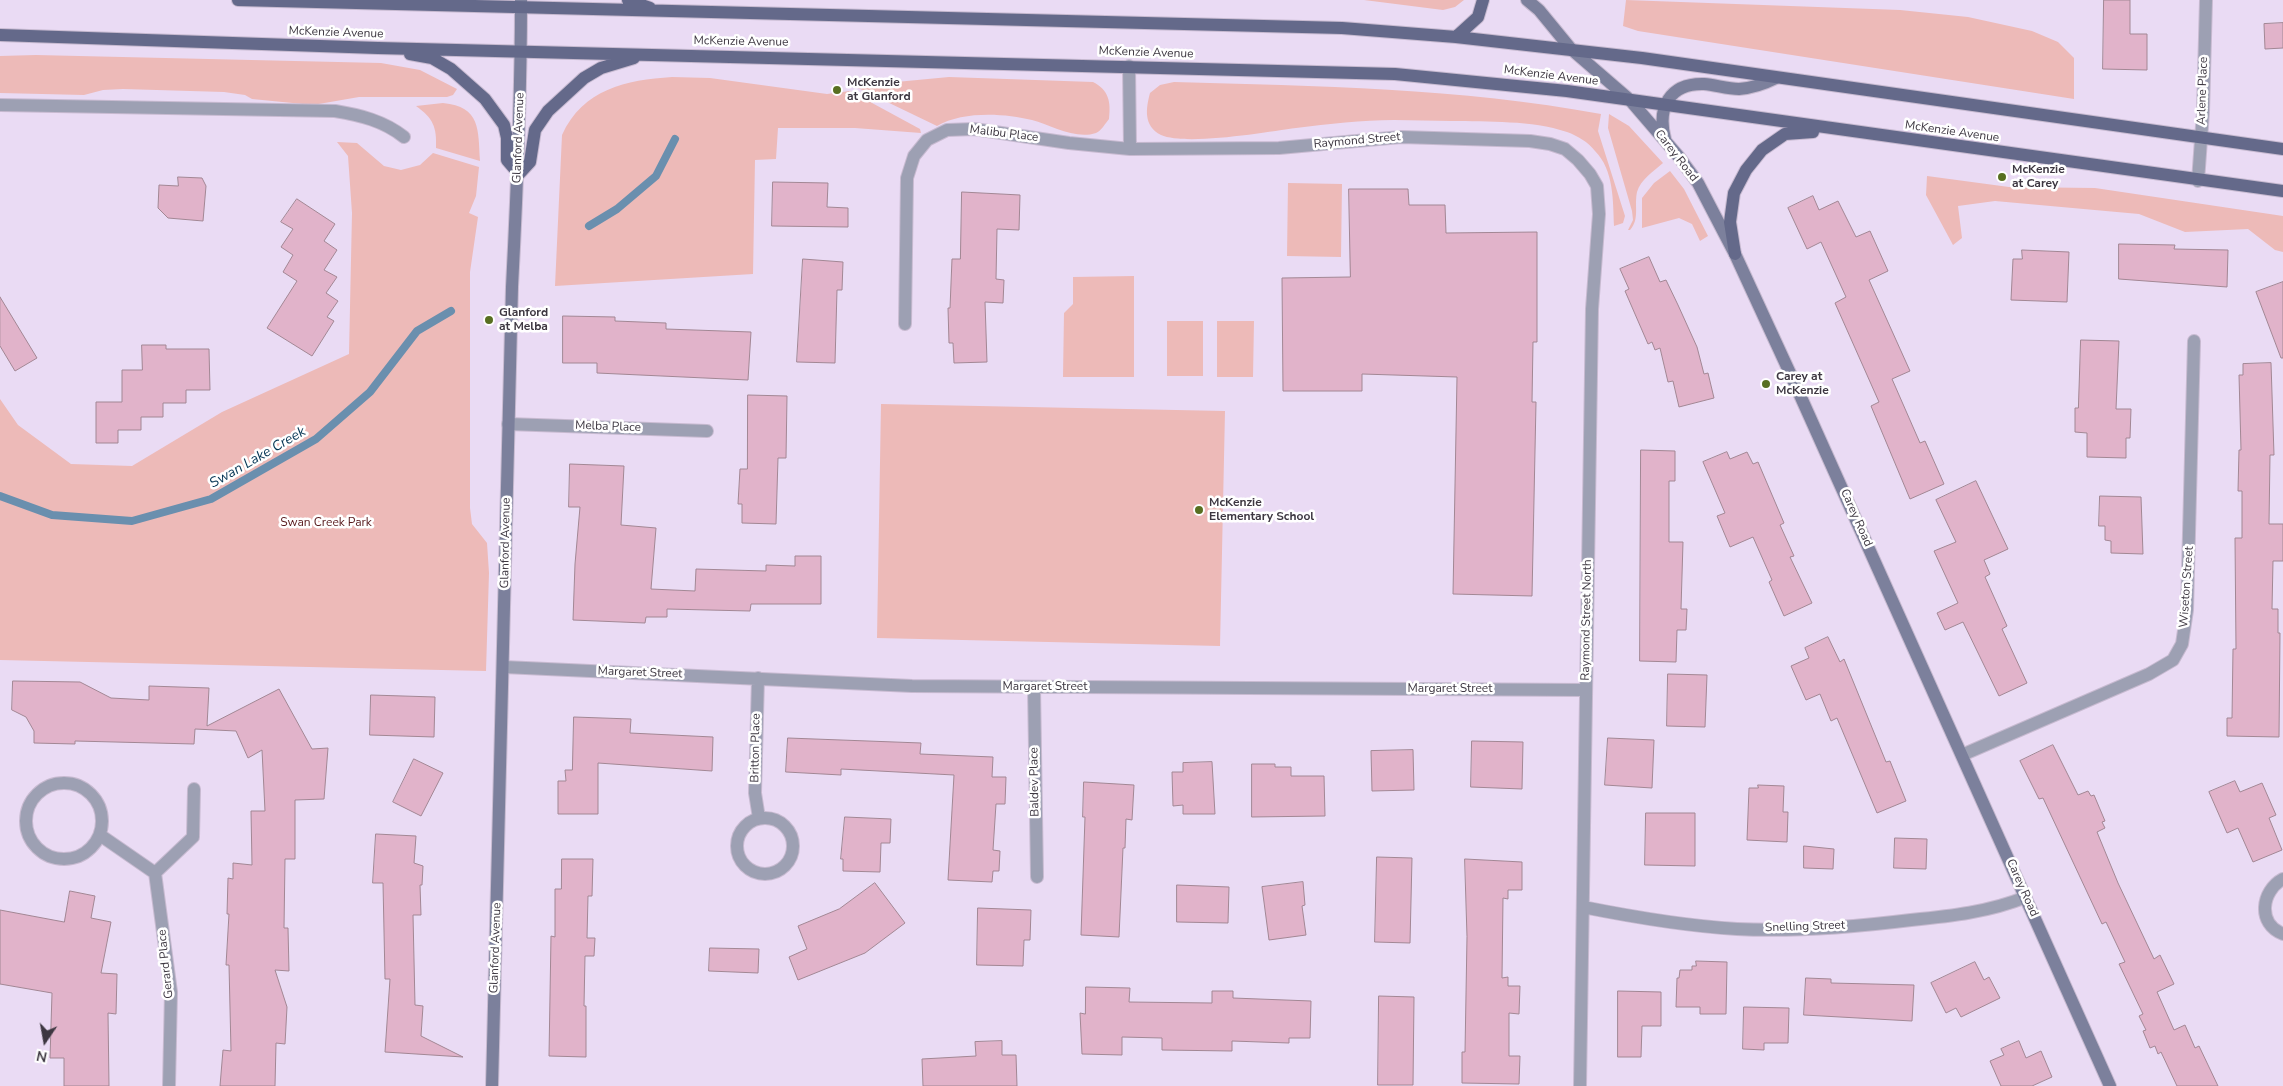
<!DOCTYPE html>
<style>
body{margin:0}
#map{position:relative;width:2283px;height:1086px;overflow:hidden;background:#eadbf4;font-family:"Nunito Sans",sans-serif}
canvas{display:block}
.north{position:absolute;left:20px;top:1016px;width:50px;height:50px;-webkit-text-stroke:4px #fff;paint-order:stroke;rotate:192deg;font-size:14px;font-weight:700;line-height:20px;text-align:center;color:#3d3741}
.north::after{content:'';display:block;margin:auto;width:18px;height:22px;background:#3d3741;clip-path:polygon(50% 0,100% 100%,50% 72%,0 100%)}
</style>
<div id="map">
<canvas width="2283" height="1086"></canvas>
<div class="north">N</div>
</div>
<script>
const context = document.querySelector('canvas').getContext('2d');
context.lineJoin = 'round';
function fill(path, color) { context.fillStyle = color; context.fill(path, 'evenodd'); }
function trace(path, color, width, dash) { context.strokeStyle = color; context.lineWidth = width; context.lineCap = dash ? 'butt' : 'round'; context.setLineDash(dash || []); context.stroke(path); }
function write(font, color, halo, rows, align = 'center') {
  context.font = font + ' "Nunito Sans",sans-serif'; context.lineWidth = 5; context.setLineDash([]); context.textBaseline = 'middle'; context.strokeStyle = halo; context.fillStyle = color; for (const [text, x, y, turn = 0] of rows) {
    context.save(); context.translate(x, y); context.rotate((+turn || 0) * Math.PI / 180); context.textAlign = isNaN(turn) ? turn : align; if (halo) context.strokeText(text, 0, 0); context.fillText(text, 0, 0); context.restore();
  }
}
fill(new Path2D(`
 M1364,0H1464L1455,7L1443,10Z
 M1626,0L1900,10L1968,17L2032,31L2058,42L2074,58V99L1638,31L1623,26Z
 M36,55L381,63L420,70L457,89L453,95L447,97H359L313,105L252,99L245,95L224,92L123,89L103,90L84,95L0,93V56Z
 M672,77L710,78L827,94L850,91L920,129L921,133L855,128H778L776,159L755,160L753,274L555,286L562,135C583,89 626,80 672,77Z
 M949,77L1093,82C1109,90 1111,102 1109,119C1105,124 1101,131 1096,133C1075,140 1051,125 1032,120C1004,113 962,111 937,126L854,86Z
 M1174,82C1317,86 1460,88 1601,114L1598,131L1625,216L1623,223L1614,226C1613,201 1614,170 1595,151C1588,142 1578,136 1567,132C1531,120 1489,122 1451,121C1432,121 1413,120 1394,120C1362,120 1329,124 1296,128C1267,132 1186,146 1161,135C1143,126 1146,108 1150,93L1160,85Z
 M443,103C481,107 478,129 480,161L436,148C437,127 433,118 416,106Z
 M1609,114L1629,126L1663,163C1654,171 1640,180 1637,192C1634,206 1640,219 1630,230H1628L1633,220L1632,211L1608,128Z
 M337,142L357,143L384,166L401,170L420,165L433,153L479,167L476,196L469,213L478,217L470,272V508L472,524L487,543L489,573L486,671L0,660V399L18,425L71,464L132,466L222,412L349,354L352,213L348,156Z
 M1670,171L1684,189L1708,236L1700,241L1692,224L1679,218L1642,228V198L1654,183Z
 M1927,176L2009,187L2095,188L2283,216V252L2275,250L2248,229L2185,232L2139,214L1995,201L1958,206L1962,238L1953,245L1926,195Z
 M1288,183L1342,184L1341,257L1287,256Z
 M1134,276V377H1063L1064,313L1073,304V277Z
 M1167,321H1203V376H1167Z
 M1217,321H1254L1253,377H1217Z
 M881,404L1225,411L1220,646L877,638Z`), '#edbab8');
trace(new Path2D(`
 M589,226L617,209L656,176L675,139
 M0,496L52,515L132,521L211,499L316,439L370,392L417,331L451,311`), '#6a8fae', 8);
const building = new Path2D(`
 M2104,0H2130V34H2147V70L2103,69Z
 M2283,23V48L2265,49L2264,24Z
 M178,177L202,178L206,186L203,221L168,218L158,208L159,185L178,186Z
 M773,182L828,183L827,207L848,208V227L772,226Z
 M1349,189H1408L1409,205H1445L1446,233L1537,232V342H1533L1532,402H1536L1532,596L1453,594L1457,377L1362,374V391H1283L1282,278L1350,277Z
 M962,192L1020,195L1019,230L997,229L996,279L1004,280L1003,303L985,302L987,362L954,363L953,343H949L948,308H950L952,259H960Z
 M1813,196L1819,210L1838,201L1856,237L1870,231L1888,271L1869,280L1910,371L1892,379L1920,443L1925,441L1944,484L1910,499L1871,406L1879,402L1835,303L1846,297L1821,242L1807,249L1788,208Z
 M297,199L335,224L324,241L337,250L324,270L337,277L326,293L338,301L327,317L334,321L312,356L267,328L297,281L283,272L293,255L281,247L293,229L281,222Z
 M2119,244L2175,245L2174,249L2228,250L2227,287L2119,279Z
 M2022,250L2069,252L2067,302L2011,300L2013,259H2022Z
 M1649,257L1660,282L1666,280L1678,305L1697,347L1704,374L1708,373L1714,398L1679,407L1673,381L1668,382L1660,348L1655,350L1652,342L1648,344L1625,291L1629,289L1620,269Z
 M803,259L843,262L842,290H837L835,363L797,362Z
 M2283,282V358H2281L2256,292Z
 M0,297L37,358L15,371L0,346Z
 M563,316L615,317V321L666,323V329L751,332L748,380L597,373V363H563Z
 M2081,340L2119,341L2116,409H2131L2130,438H2126V458L2087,457V433L2075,432V408H2078Z
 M142,345H166V349H209L210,390H186V403H163V417H141V430H118V443H96V402H122V370H142Z
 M2271,363L2274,455H2270L2269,524H2283V561H2273L2272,609H2278V633H2280L2279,737L2227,736V718H2232L2233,649H2236L2235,538H2242V491H2238L2239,450H2241L2239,375H2243V364Z
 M748,395L787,396L786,458H778L776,524L742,523V504H738L740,469H747Z
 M1641,450L1675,451V481H1669V542H1683L1681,609H1687L1686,630H1677L1676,662L1640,661Z
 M1727,452L1730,459L1747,452L1753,464L1758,462L1784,523L1780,525L1794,556L1790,557L1812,603L1784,616L1769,582L1772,580L1753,537L1730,547L1717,516L1725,513L1703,462Z
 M570,464L624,466L621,525L656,528L651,589L695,591L696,569L766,571V565L795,566V556H821V604H751L750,611L667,609V617H646L645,623L573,620L575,564L580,507H569Z
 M1976,481L2008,549L1984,560L1990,574L1985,577L2007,626L2002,629L2027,683L1999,696L1963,622L1945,630L1937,613L1958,603L1934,551L1956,542L1936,500Z
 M2100,496L2141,497L2143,554L2111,553V541L2105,540V526H2099Z
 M1828,637L1840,662L1844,659L1886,762L1890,761L1906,801L1877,813L1837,718L1831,721L1820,694L1806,700L1791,666L1809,658L1805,648Z
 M1668,674L1707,675L1705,727L1667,726Z
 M13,681L80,682L111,698L149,700V686L209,688L207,726L279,689L312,749L328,748L324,799L295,800V859H285L284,928H288L289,971L275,970L287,1007L285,1044L276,1043L275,1086H220L223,1050L231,1051L229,965H226L229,914H227L228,878L233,879V863L252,865L251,811H265L262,750L248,758L236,731L195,729L194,744L75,741V744L34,743V731L26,717L12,710Z
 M371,695L435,697L434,737L370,735Z
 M574,717L631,719L630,733L713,737L712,771L598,763V814H558V781H566L565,770H572Z
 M788,738L921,743L920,754L993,757L992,777H1006L1005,804H996L993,850L1000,851L999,871H993L992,882L948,880L954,775L841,769V775L786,772Z
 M1608,738L1654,740L1652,788L1605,785Z
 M1472,741L1523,742L1522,789L1471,787Z
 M2053,745L2078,795L2088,791L2091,796L2094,795L2105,821L2102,822L2105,828L2097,832L2118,883L2154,959L2160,955L2174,984L2157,992L2174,1030L2185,1025L2195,1048L2199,1046L2218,1086H2177L2161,1052L2158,1054L2155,1046L2150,1048L2143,1031L2146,1030L2139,1016L2143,1014L2119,964L2125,962L2106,922L2102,924L2043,798L2039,799L2020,761Z
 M1413,750L1414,790L1372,791L1371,751Z
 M414,759L443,773L421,816L393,802Z
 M1212,762L1215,814H1183V805L1173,806L1172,772H1183V763Z
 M1252,764H1275V767H1291V776H1324L1325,816L1252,817Z
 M2235,781L2240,792L2262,783L2276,815L2269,818L2282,850L2253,862L2238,828L2227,833L2209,792Z
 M1084,782L1134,785L1132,820L1126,819L1125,848H1123L1119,937L1081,935L1085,817H1083Z
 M1758,785L1784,786L1783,812H1788L1787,842L1747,840L1749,788H1758Z
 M1646,813H1695V866L1645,865Z
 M845,817L891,819L890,843H881L880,872L843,871V859H841Z
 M376,834L416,836L414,863L423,866L422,885H420L421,915H413L415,1005L423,1006L421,1036L463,1057L385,1052L390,979H385L383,883H373Z
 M1895,838L1927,839L1926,869L1894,868Z
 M1804,846L1834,849L1833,869L1804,868Z
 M1377,857L1412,858L1410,943L1375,942Z
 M562,859H593L592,896H588L587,938H595L594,956H585L584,1006H586V1057L549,1056L551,936L555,937V889H561Z
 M1465,859L1522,862V890H1508V899L1503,898L1502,978L1508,977V986H1520L1519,1014L1509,1013V1056H1520L1519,1084L1462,1083V1052H1465L1467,937Z
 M1303,882L1305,905L1302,906L1306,935L1269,940L1262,887Z
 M875,883L905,923L865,953L798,980L789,957L807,949L798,926L839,909Z
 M1177,885L1229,887L1228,923L1177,922Z
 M70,891L95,896L91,918L111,922L101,973L117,974L116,1014L108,1013L109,1086H64V1058H50L52,993L0,984V910L64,922Z
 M978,908L1031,910L1030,940H1024L1023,966L977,965Z
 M710,948L759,949L758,973L709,971Z
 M1696,961L1727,962L1726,1014H1700V1007H1676L1677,978H1679L1680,970H1692V966H1696Z
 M1975,962L1984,980L1989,977L2000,998L1961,1017L1956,1008L1946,1013L1931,983Z
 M1806,978L1831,979V983L1914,985L1912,1021L1804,1015Z
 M1086,987L1130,988L1129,1002L1212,1003V991H1233V998L1311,1001L1310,1038H1289V1043L1232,1041V1051L1162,1050V1038L1122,1037V1055L1082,1054L1080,1013L1085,1014Z
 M1618,991L1661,992V1026H1642L1641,1057H1618Z
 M1379,996L1414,997L1413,1085H1378Z
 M1744,1007L1789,1008L1788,1043H1764V1050L1743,1049Z
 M1002,1041V1055H1016L1017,1086H923L922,1059L976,1056L975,1042Z
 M2019,1041L2026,1058L2041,1051L2052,1077L2032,1086H2001L1990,1061L2004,1055L2001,1049Z`);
fill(building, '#e1b3ca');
trace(building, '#a28794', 1);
const street = new Path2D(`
 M1129,66L1130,149
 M0,105L335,111C360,115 384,121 404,137
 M2198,181L2203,112L2206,0
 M905,324L907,178L914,156L927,140L947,130L974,129L1069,143L1130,149L1279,148L1401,137L1530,141L1550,144L1565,149L1578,160L1590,174L1597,186L1599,214L1592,309L1580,1086
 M508,424L707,431
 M504,667L912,686L1586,690
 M758,678L755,793L759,818
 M1034,687L1037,877
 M1962,755L2149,674L2173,660L2182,644L2187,610L2194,341
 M26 821a38 38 0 1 1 76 0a38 38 0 1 1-76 0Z
 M737 846a28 28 0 1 1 56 0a28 28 0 1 1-56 0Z
 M100,835L155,873L171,992L169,1086
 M155,873L193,837L194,789
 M2283,879C2261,891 2257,924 2283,934
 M1583,907C1633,917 1685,926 1737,929C1794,932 1854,927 1911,920C1951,916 1989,912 2026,897`);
const secondary = new Path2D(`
 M1527,0L1539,10L1571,49L1630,100L1679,157L1698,183L1735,254L1795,384L2110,1086
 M1665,139C1657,108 1669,83 1704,84C1716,85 1727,89 1739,89C1753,88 1764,84 1776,78
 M492,1086L512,287C517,191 521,96 521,0`);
const primary = new Path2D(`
 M238,0L1342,28L1456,37L1642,58L2283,149
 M628,0L650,8
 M0,35L378,48L1395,74L1567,91L2283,191
 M1456,37L1478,17L1483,0
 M410,54L432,58L451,69L485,99L504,125L507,138V160L519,174L530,162L535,130L548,111L584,78L601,68L634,58
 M1735,254L1730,222L1734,193L1746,170L1762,150L1785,134L1813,132`);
trace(street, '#c7bad0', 14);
trace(secondary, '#c7bad0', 14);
trace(primary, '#c7bad0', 14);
trace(street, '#9da0b3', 12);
trace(secondary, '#7c809c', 12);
trace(primary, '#64698a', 12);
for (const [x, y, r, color] of [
 [837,90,5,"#586f21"],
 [2002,177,5,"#586f21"],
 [489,320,5,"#586f21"],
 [1766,384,5,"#586f21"],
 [1199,510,5,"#586f21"]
]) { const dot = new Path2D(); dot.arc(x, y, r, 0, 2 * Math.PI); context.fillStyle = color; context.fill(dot); trace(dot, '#fff', 2); }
write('12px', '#3d3741', '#fff', [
 ["McKenzie Avenue",336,33,2],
 ["McKenzie Avenue",741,42,1],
 ["McKenzie Avenue",1146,53,2],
 ["McKenzie Avenue",1551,76,7],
 ["Arlene Place",2203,91,-88],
 ["McKenzie Avenue",1952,132,8],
 ["Malibu Place",1004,134,7],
 ["Glanford Avenue",519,138,-88],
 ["Raymond Street",1357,141,-5],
 ["Carey Road",1676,156,52],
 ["Melba Place",608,427,2],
 ["Carey Road",1856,518,66],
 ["Glanford Avenue",506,543,-89],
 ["Wiseton Street",2187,587,-86],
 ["Raymond Street North",1587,620,-89],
 ["Margaret Street",640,673,2],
 ["Margaret Street",1045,687],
 ["Margaret Street",1450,689],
 ["Britton Place",756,748,-89],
 ["Baldev Place",1035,782,-91],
 ["Carey Road",2022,888,66],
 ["Snelling Street",1805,927,-2],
 ["Glanford Avenue",496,948,-88],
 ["Gerard Place",166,964,-96]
]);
write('bold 12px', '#3d3741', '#fff', [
 ["McKenzie",847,83],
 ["at Glanford",847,97],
 ["McKenzie",2012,170],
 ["at Carey",2012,184],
 ["Glanford",499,313],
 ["at Melba",499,327],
 ["Carey at",1776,377],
 ["McKenzie",1776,391],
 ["McKenzie",1209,503],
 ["Elementary School",1209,517]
], 'left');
write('12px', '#57191c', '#fff', [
 ["Swan Creek Park",326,523]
]);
write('italic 14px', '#053554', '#fff', [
 ["Swan Lake Creek",258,458,-30]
]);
</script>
